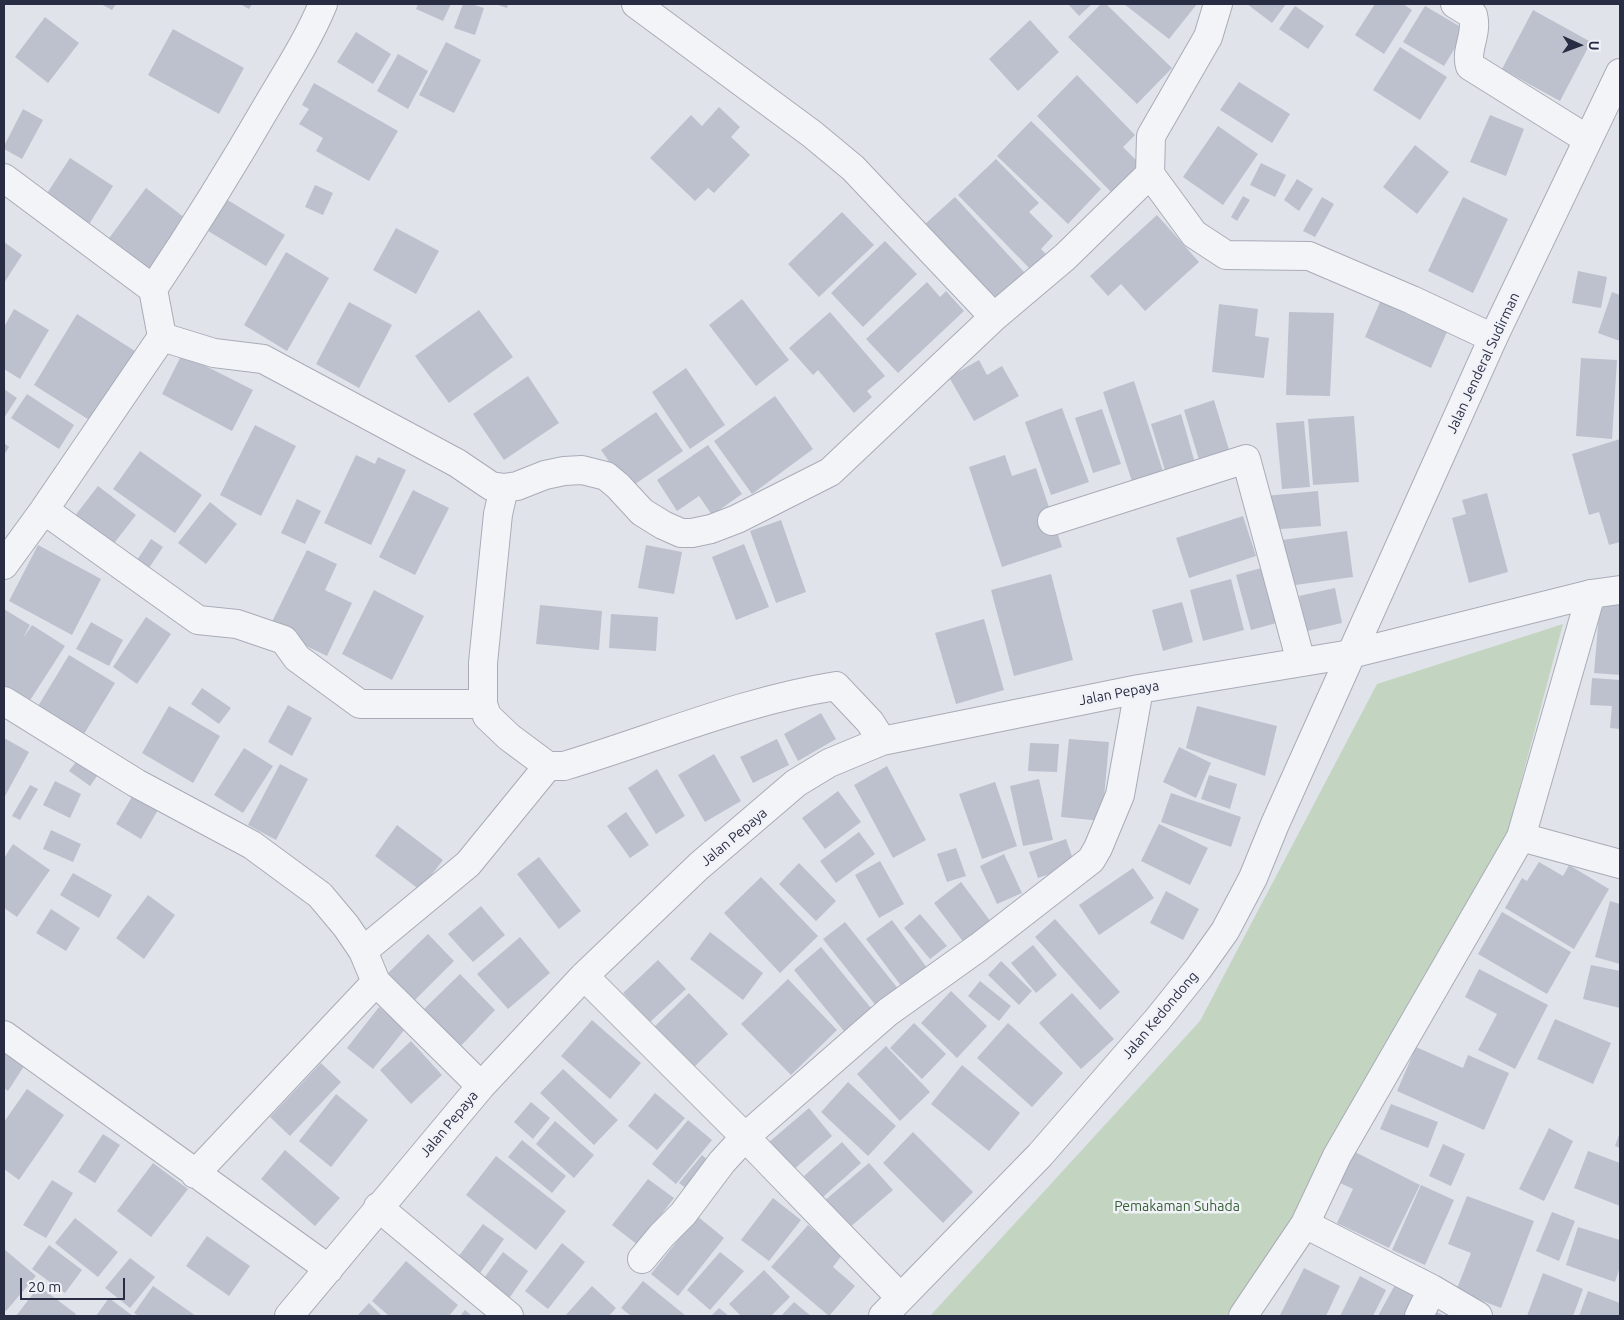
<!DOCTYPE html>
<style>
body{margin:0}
#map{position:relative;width:1624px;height:1320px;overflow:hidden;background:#e0e3ea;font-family:Ubuntu,sans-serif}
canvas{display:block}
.frame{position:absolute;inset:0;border:5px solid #282d43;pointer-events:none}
.north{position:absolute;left:1554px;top:20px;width:50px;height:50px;-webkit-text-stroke:4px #f0f2f7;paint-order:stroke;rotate:92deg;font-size:14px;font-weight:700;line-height:20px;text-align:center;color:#282d43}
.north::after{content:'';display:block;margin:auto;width:18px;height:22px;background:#282d43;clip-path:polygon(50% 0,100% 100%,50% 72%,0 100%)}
.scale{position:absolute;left:20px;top:1278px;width:105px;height:22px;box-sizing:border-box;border:2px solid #282d43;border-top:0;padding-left:6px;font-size:15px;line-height:18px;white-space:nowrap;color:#282d43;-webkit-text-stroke:4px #f0f2f7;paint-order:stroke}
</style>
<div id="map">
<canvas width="1624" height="1320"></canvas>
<div class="frame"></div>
<div class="north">U</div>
<div class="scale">20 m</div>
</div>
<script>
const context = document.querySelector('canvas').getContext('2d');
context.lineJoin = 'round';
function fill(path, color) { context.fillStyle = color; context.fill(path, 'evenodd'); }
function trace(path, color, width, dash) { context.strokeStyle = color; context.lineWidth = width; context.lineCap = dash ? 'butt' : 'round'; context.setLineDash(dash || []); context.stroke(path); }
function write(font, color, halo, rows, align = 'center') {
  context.font = font + ' Ubuntu,sans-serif'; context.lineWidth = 5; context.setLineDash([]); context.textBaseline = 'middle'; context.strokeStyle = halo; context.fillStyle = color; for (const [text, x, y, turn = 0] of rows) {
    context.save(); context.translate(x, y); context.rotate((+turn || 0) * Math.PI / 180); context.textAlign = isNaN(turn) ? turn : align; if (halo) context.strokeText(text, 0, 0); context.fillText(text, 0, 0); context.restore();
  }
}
fill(new Path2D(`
 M1563,624L1502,853L1282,1243L1234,1316H930L1200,1021L1377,684Z`), '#c3d5c1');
fill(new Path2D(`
 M101,4H116L112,10Z
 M240,4H252L249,9Z
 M418,4H451L443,21L416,9Z
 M463,4H471L484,8L475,35L454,28Z
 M495,4H508L507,8Z
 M1068,4H1092L1079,16Z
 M1101,4H1106L1172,68L1137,104L1068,37Z
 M1124,4H1197L1169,39Z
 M1247,4H1286L1272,23Z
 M1375,4H1403L1412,10L1384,54L1355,35Z
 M1295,6L1324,26L1308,49L1279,29Z
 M1425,6L1466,30L1444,66L1403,42Z
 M1533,10L1591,42L1560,101L1502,69Z
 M45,17L79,43L48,83L15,57Z
 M1030,20L1059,52L1018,91L989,59Z
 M173,29L244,68L219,114L148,75Z
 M356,32L391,54L373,84L337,62Z
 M446,42L481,60L454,113L419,95Z
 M1400,47L1447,77L1420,120L1373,90Z
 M398,54L428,71L408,109L377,91Z
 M1077,75L1135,135L1123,147L1141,165L1112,193L1037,116Z
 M1239,82L1290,114L1272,143L1220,110Z
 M314,83L398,131L369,181L316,151L323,138L299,124L309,109L302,105Z
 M719,107L740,127L731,137L750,155L714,193L708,188L695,201L650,158L691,115L702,126Z
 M23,109L43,120L22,159L4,149V146Z
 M1490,115L1524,129L1506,176L1470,162Z
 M1031,121L1101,189L1068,224L997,156Z
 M1218,126L1258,154L1223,205L1183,177Z
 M1415,145L1449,172L1417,214L1383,187Z
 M70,158L113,186L88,226L44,198Z
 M996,159L1039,203L1029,212L1053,236L1041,249L1048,256L1032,271L958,195Z
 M1261,163L1286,175L1275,197L1250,185Z
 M1297,179L1313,189L1299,211L1284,200Z
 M315,185L333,193L323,215L305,207Z
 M146,188L189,221L151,274L107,241Z
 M1243,196L1250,200L1237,221L1231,217Z
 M955,197L1025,273L995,301L924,225Z
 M1322,197L1334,204L1315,237L1303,231Z
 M1463,197L1508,219L1473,293L1428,271Z
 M226,199L285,235L266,266L208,231Z
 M842,212L874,245L819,297L788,264Z
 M1157,215L1199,262L1145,311L1121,284L1108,296L1090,276Z
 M396,228L439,251L416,294L373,270Z
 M885,241L917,274L863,327L831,293Z
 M4,242L22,255L4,283Z
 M286,252L329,278L287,351L244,325Z
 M1578,271L1607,277L1601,308L1572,303Z
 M927,282L940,297L946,291L964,311L898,373L866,339Z
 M1612,292L1620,295V341L1598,333Z
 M742,299L789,360L756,386L709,325Z
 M349,302L392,325L359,388L316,364Z
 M1380,302L1447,332L1431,368L1365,337Z
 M1219,304L1258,309L1255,336L1269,338L1264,378L1212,372Z
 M14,309L49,330L20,379L4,369V327Z
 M479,310L513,357L449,403L415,356Z
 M830,312L885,376L867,391L872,397L854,413L818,370L813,375L789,348Z
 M1289,312L1334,313L1330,396L1286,395Z
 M77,314L138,353L94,423L34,385Z
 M182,354L253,390L232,431L162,394Z
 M1581,358L1617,360L1612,439L1576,436Z
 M979,360L987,375L1002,366L1019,396L974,421L949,377Z
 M686,368L725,425L690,449L652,392Z
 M528,376L559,423L504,460L473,414Z
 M1134,381L1169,490L1138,500L1103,392Z
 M4,389L17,398L4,418Z
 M27,394L74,425L59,449L11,418Z
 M775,396L813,449L752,494L714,441Z
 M1214,400L1233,463L1203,473L1184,410Z
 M1062,408L1089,482L1051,495L1025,422Z
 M1102,409L1121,464L1093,473L1075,418Z
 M656,412L683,451L628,489L601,450Z
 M1181,414L1199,477L1170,487L1151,424Z
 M1354,416L1359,482L1313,485L1308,419Z
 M1304,421L1310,487L1282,489L1276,423Z
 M255,425L296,446L261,516L220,495Z
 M1620,439V542L1609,545L1599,512L1589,515L1572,454Z
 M4,443L9,447L4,455Z
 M708,445L742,494L712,515L699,496L677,511L657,480Z
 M140,451L202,495L175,533L113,489Z
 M356,455L375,464L378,457L406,470L371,545L324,523Z
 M1005,455L1012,476L1036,468L1062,547L1002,567L969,467Z
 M98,486L136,515L98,564L60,535Z
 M413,490L449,508L415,575L379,557Z
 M1318,491L1321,526L1268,530L1265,496Z
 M1487,493L1508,572L1469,583L1452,518L1466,514L1462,500Z
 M297,499L321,511L305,544L281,533Z
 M210,502L237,524L206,564L178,543Z
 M1243,516L1256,556L1189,578L1176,538Z
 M781,520L806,592L776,603L750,531Z
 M1347,531L1353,577L1288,586L1282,540Z
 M151,539L163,547L147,571L135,563Z
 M744,544L769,607L736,620L712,557Z
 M38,545L101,579L72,635L9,601Z
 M646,545L682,552L674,594L638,588Z
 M307,550L337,564L325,590L352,603L327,656L269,628Z
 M1265,567L1280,622L1251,630L1236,575Z
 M1051,574L1073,660L1014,676L991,590Z
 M1231,579L1244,630L1203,641L1190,590Z
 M1335,588L1342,623L1307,631L1299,596Z
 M374,590L424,616L392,680L342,654Z
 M1182,602L1193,642L1163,651L1152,610Z
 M1600,603L1620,605V675L1594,673Z
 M540,605L602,611L599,650L536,644Z
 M4,609L30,625L23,638L32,625L65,646L27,705L4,690Z
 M611,614L658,617L656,651L609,648Z
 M146,617L171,634L137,684L113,667Z
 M984,619L1004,690L956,704L935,633Z
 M91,622L123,640L109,666L76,649Z
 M69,655L115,683L78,744L32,716Z
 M1592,678L1620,680V729L1610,728L1612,706L1590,705Z
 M202,688L231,708L219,724L191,704Z
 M288,705L312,718L292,756L268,742Z
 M169,706L220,736L193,783L142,753Z
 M1197,706L1277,726L1265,776L1186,748Z
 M821,713L836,739L798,761L784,734Z
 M4,738L29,752L4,798Z
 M777,739L789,765L753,783L740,757Z
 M1069,739L1109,742L1102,821L1061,817Z
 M1030,743L1059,744L1057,772L1028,771Z
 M1179,747L1211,763L1196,798L1163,782Z
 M244,748L273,766L243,813L214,795Z
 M82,754L102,769L90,786L69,771Z
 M714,754L741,801L705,822L678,775Z
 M280,764L308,779L276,840L248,825Z
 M887,766L926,840L893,858L854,785Z
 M657,769L685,816L656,834L628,788Z
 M1209,775L1237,784L1230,809L1201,799Z
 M1039,779L1053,840L1023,846L1010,786Z
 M55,781L81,794L70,818L43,805Z
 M995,782L1017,846L982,859L959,794Z
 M30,785L38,789L20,820L12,816Z
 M838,791L861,822L825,849L802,818Z
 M1171,793L1241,817L1231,847L1161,822Z
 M133,795L158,810L141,839L116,824Z
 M626,812L649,845L630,858L607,826Z
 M1159,824L1208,848L1190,885L1141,861Z
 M397,825L443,860L420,890L375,856Z
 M51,830L81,844L73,862L43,849Z
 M859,832L875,854L836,883L820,861Z
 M1066,839L1075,865L1038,878L1029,852Z
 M13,844L50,870L17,917L4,908V858Z
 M956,848L966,876L947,882L937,854Z
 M1004,854L1022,893L997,904L980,866Z
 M539,857L581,911L559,929L517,874Z
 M880,861L904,904L879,918L855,875Z
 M1539,862L1563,876L1569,865L1609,889L1574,949L1505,908L1522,878L1527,881Z
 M799,863L836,901L816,921L779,884Z
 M1133,868L1154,898L1099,935L1079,905Z
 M73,873L112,895L99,918L60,895Z
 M761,877L818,936L780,973L724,913Z
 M961,882L994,926L967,947L934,903Z
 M1166,891L1199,909L1183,940L1150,923Z
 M148,895L175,915L144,959L116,938Z
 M1610,901L1620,904V964L1595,957Z
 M481,906L505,935L473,962L448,934Z
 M51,909L80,928L66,951L36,933Z
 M1502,912L1571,952L1547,994L1478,954Z
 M920,914L947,946L930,959L904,928Z
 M1055,919L1120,992L1100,1010L1035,937Z
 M892,920L930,972L905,991L866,939Z
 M845,922L903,995L881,1012L823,939Z
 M710,932L763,973L743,1000L690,959Z
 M428,934L454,961L415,1000L388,973Z
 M520,937L550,973L508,1009L477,974Z
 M1033,945L1057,975L1036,993L1011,963Z
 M821,947L875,1013L848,1036L794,970Z
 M658,960L686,989L650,1022L623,993Z
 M1001,961L1032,991L1019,1005L988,975Z
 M1591,965L1620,971V1008L1583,999Z
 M1479,969L1548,1005L1515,1069L1478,1050L1497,1014L1465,997Z
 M460,974L495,1010L457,1050L420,1013Z
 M788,979L837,1030L791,1075L741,1024Z
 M980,981L1011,1006L999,1021L968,996Z
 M951,991L987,1026L957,1058L921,1023Z
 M689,993L728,1034L691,1070L652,1029Z
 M1072,993L1114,1039L1081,1069L1039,1023Z
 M379,1007L405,1029L373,1069L347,1048Z
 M1555,1019L1611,1043L1593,1084L1537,1059Z
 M592,1020L641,1063L610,1099L561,1056Z
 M914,1023L946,1054L922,1079L890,1048Z
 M1008,1023L1063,1073L1032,1107L977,1058Z
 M411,1041L442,1075L411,1104L380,1070Z
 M886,1046L930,1092L900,1121L857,1074Z
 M1416,1047L1463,1068L1468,1055L1509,1073L1484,1130L1397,1091Z
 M4,1050L26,1063L8,1091L4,1088Z
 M321,1063L341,1082L290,1136L270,1117Z
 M962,1065L1020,1113L989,1151L931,1104Z
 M563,1069L618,1120L594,1145L540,1093Z
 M848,1082L896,1126L868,1156L821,1112Z
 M27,1089L64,1115L19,1180L4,1169V1122Z
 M655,1093L685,1118L657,1150L628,1126Z
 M336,1094L368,1120L331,1167L299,1141Z
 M531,1102L550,1118L533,1139L514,1122Z
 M1391,1104L1438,1122L1428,1148L1380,1129Z
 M809,1108L832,1136L792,1171L768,1143Z
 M688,1120L712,1140L676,1184L652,1164Z
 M555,1121L594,1155L574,1178L536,1144Z
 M1549,1128L1573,1141L1544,1201L1519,1189Z
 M913,1132L973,1192L943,1223L883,1163Z
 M1620,1132V1148L1615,1146Z
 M103,1134L120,1145L95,1183L78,1172Z
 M522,1140L566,1176L552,1193L508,1157Z
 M842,1142L861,1163L823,1197L804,1176Z
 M1443,1144L1465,1154L1451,1186L1429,1176Z
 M285,1150L340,1198L315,1226L261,1179Z
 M1588,1151L1620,1163V1206L1574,1188Z
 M1355,1152L1420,1185L1389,1248L1337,1223L1353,1189L1340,1183Z
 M702,1155L717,1168L695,1195L679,1183Z
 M496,1156L566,1211L536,1250L466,1195Z
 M153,1163L188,1189L151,1237L117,1211Z
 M869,1163L893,1190L848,1229L824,1201Z
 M648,1179L674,1198L638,1245L612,1225Z
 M52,1180L73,1193L46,1238L23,1225Z
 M1421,1185L1454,1200L1425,1265L1392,1250Z
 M1467,1196L1534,1221L1501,1308L1456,1291L1471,1253L1448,1244Z
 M773,1198L801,1220L769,1261L741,1240Z
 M1552,1212L1575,1221L1559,1261L1536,1251Z
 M697,1216L724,1238L678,1296L651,1274Z
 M75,1218L118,1252L98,1277L55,1243Z
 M483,1224L504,1239L480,1273L458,1257Z
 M808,1225L842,1255L833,1267L855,1286L829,1316L771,1267Z
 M1578,1227L1620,1240V1267L1615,1282L1566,1265Z
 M207,1236L250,1266L229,1296L186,1266Z
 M562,1243L585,1262L548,1309L525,1291Z
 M49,1245L82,1270L65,1293L32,1269Z
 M4,1249L36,1276L6,1311L4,1309Z
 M503,1252L528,1271L508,1300L482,1281Z
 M720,1252L744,1271L710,1310L687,1290Z
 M130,1258L155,1277L130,1308L105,1288Z
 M406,1261L458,1305L449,1316H389L372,1301Z
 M1304,1268L1340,1286L1326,1316L1280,1315Z
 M764,1270L790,1297L771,1316H741L729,1304Z
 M1543,1273L1583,1289L1573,1316H1527Z
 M1360,1276L1386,1290L1373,1316H1340Z
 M643,1281L686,1316H631L621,1308Z
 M1396,1283L1421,1297L1410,1316H1378Z
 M39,1286L76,1314L74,1316H16Z
 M153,1286L196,1316H139L134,1313Z
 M592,1286L616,1308L609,1316H565Z
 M1588,1291L1620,1303V1316H1579Z
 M109,1298L133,1316H96Z
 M794,1302L811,1316H781Z
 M369,1303L382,1316H357Z
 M719,1308L729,1316H711Z
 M465,1310L472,1316H460Z
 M1432,1310L1445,1316H1429Z`), '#bdc1cd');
const minor = new Path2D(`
 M636,4L812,134L853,168L994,317L1065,257L1150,174
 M1218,4L1208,37L1151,136L1150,174L1194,234L1226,255L1309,256L1412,300L1493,338
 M1455,4L1473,15C1478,35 1465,49 1470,66L1587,139
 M4,178L153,289
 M162,337L214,353L263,359L457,463L491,486L504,488L517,486L545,475L564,471L582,470L606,476L618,486L642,512L663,525L681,533H692L711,529L737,519L830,472L994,317
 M504,488L498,514L483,663V704L487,716L509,737L548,766H564C654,739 742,701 836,686L870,722L882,741
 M44,510L198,620L237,624L284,640L297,658L360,704H483
 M1052,521L1246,459L1301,662
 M4,565L44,510L162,337L153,289C194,228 233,165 270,101C289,69 309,38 323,4
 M1591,594L1521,837L1620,864
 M4,701L136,783L252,845L320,895L346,926L363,951L376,982L481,1086
 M363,951L468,864L548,766
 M584,976L745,1137L900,1297
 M4,1035L329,1269
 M195,1174L376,982
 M378,1207L509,1316
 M1305,1224L1432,1289L1478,1316
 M642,1259L662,1235L683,1214L722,1162L745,1137L888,1012L979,947L1091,860L1098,848L1120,795L1139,689
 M289,1316L481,1086L584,976L699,866L796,783L829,763L882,741L1139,689L1351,654
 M1243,1316L1305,1224L1337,1156L1521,837
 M1419,1316L1432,1289`);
const tertiary = new Path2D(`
 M1351,654L1591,594L1620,590
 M883,1316L1040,1155L1158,1019L1198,969L1225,931L1253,878L1275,824L1493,338L1620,73`);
trace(minor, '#a9acb8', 30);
trace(tertiary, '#a9acb8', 30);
trace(minor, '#f3f4f8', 28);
trace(tertiary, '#f3f4f8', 28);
write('14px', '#282d43', '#f0f2f7', [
 ["Jalan Jenderal Sudirman",1483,363,-65],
 ["Jalan Pepaya",1119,693,-11],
 ["Jalan Pepaya",734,837,-40],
 ["Jalan Kedondong",1160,1015,-50],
 ["Jalan Pepaya",449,1124,-50]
]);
write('14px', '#355f34', '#f0f2f7', [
 ["Pemakaman Suhada",1177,1206]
]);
</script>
